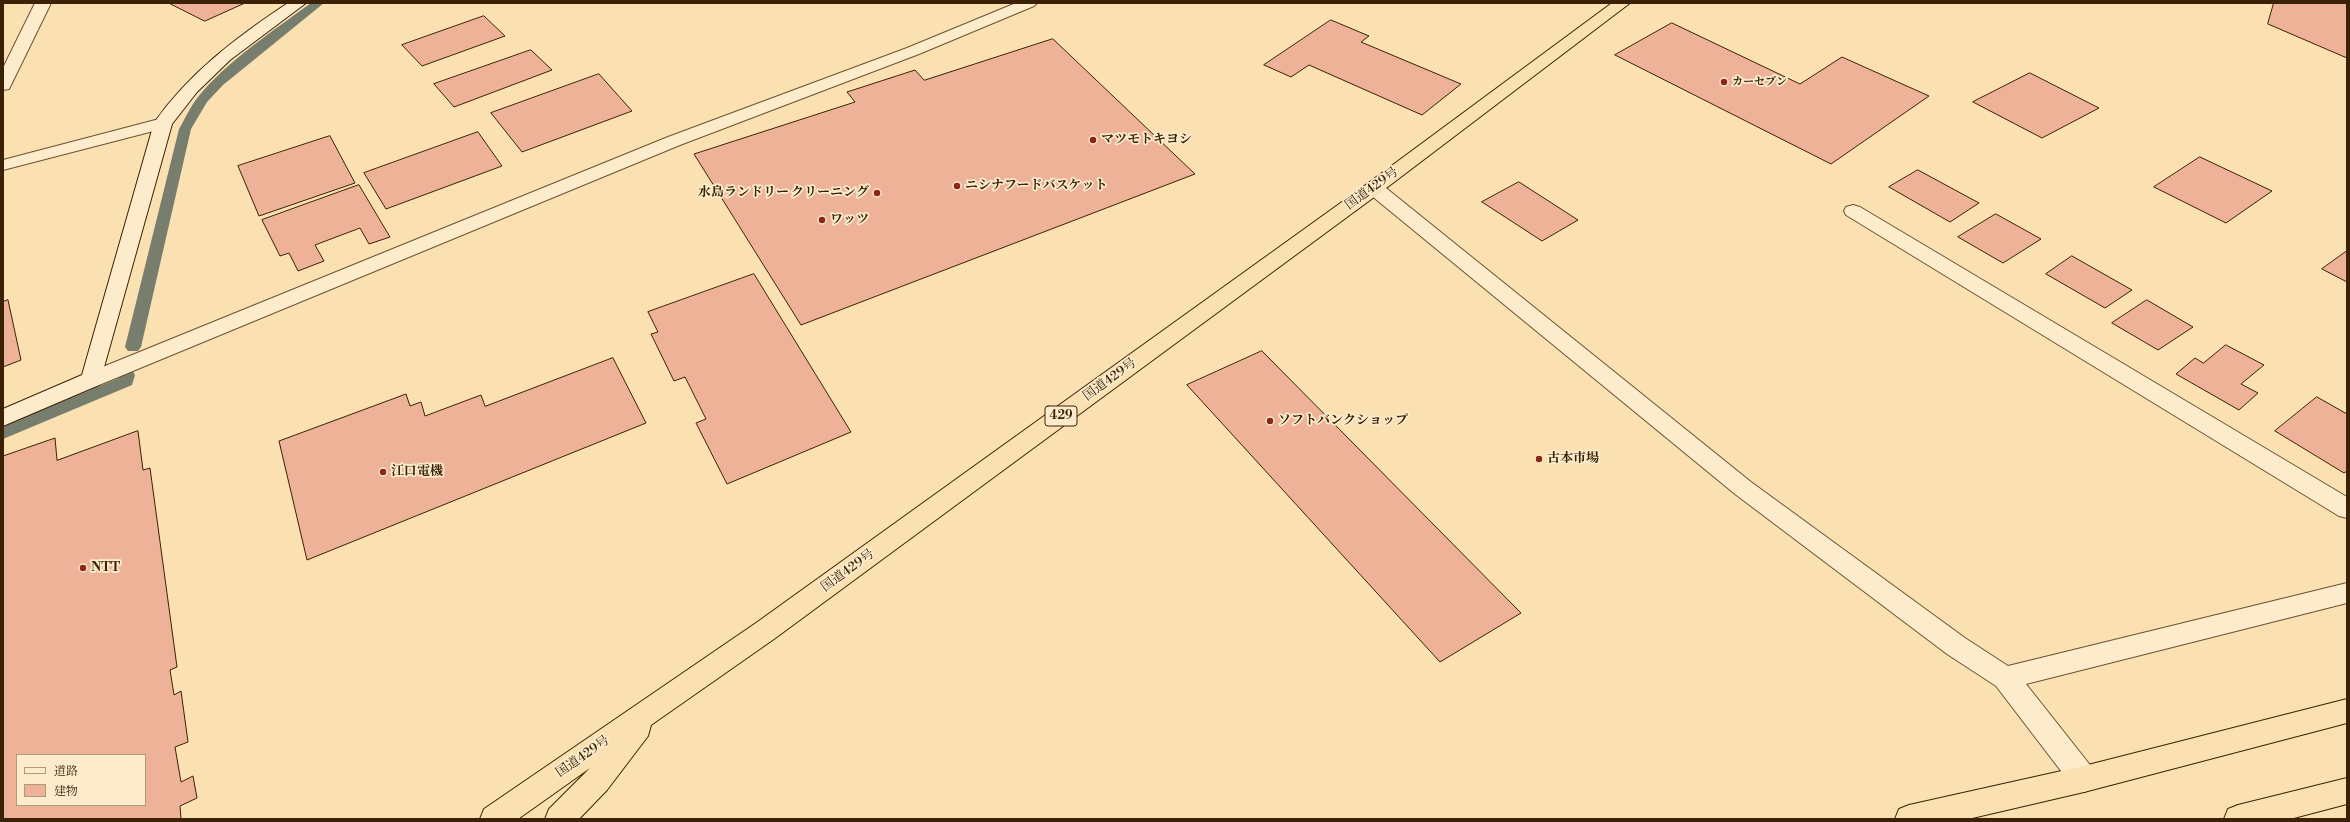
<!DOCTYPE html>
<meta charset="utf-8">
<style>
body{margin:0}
#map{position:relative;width:2350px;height:822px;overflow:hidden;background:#fbe1b1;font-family:"Libre Bodoni","Noto Serif JP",serif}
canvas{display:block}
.frame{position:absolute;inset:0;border:4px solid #3b2105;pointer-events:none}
.legend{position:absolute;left:16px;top:754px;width:130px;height:52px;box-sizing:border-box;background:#fceccc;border:1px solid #af9b7c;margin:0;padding:5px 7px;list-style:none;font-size:12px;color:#3b2105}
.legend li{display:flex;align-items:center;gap:8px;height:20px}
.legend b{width:20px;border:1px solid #af9b7c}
</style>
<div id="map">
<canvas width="2350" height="822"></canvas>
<div class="frame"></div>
<ul class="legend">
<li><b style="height:5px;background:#fceccc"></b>道路</li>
<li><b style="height:11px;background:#edb298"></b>建物</li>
</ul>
</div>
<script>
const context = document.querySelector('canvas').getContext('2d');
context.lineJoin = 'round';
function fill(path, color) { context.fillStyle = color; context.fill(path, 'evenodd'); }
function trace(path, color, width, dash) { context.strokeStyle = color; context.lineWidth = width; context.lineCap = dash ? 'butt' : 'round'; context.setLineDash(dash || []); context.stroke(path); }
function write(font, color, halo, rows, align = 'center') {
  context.font = font + ' "Libre Bodoni","Noto Serif JP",serif'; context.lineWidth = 3.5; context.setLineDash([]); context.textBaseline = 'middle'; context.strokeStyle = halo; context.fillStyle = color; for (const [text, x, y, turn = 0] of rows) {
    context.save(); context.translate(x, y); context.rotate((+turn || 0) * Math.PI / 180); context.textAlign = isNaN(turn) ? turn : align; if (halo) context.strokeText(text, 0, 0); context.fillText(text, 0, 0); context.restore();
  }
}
fill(new Path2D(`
 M311,3H324L223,85L207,102L191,129L141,347L138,351H128L125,347L179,129C185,119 190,107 198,97C226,62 274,30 311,3Z
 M127,369L133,371L135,375L132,385L3,439V426L119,378L121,371Z`), '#787e6d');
const building = new Path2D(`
 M169,3H245L205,21Z
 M2274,3H2347V58L2268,24Z
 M484,16L505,36L422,66L402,45Z
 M1331,20L1369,36L1361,42L1461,84L1422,115L1309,65L1291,77L1264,65Z
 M1672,23L1800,84L1842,57L1929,96L1831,164L1615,55Z
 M1053,39L1195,174L801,325L694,154L855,102L847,92L915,70L924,80Z
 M531,50L552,70L454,107L434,84Z
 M2030,73L2099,108L2042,138L1973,102Z
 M599,74L632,111L522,152L491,113Z
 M478,132L502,166L386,209L364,173Z
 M330,136L355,183L259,216L238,166Z
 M2200,157L2272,191L2226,223L2154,187Z
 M1918,170L1979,203L1950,222L1889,187Z
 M1519,182L1578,220L1542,241L1482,202Z
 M359,185L390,237L369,244L360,228L315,245L324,261L298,271L289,253L280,256L262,220Z
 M1996,214L2041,239L2003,263L1958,237Z
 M2347,251V282L2322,269Z
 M2072,256L2132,290L2105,308L2046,274Z
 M754,274L851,432L727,484L696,423L706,419L685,377L674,381L651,334L658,332L648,312Z
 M8,300L21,360L3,367V302Z
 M2147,300L2193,327L2158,350L2112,323Z
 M2226,345L2264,365L2241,384L2258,393L2239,410L2176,374L2195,358L2203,363Z
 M1262,351L1521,613L1440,662L1187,385Z
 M613,358L646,423L307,560L279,441L406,394L410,406L421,402L425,416L481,395L485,406Z
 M2317,397L2347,414V471L2344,473L2275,431Z
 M138,431L143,470L150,468L177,667L170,670L174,695L181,691L188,742L175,747L181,782L193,776L197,798L180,806L181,819H3V456L55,438L57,460ZM17,755H145V805H17Z`);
fill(building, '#edb298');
trace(building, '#3b2105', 1);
const street = new Path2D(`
 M35,3H51L11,85L9,89L3,90V68Z
 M1016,3H1037L1034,6L919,54L680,145L99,385L91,388L83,385L80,380L83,375L668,137L907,48Z
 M163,118L169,119L172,123L169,127L3,170V160Z
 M1374,182L1381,184L1751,482L1965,638L2008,666L2347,583V603L2026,684L2094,770L2098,779L2094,788L2084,792L2074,788L1996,686L1947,654L1735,494L1367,192L1365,188L1367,184Z
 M1853,205L1860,207L2347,497V518L2339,516L1846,215L1844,211L1846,207Z`);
const secondary = new Path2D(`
 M288,3H306L230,60L197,92L172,124L99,385L3,426V409L82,375L154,123C189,73 238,36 288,3Z`);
const highway = new Path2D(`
 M1612,3H1630L1381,192L774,639L651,725L648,736L607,790L579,819H545L549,809L590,768L518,819H480L484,809L756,623L1367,184Z
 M2347,699V723L2084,792L1968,819H1895L1899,809L1909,805L2084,766Z
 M2347,778V804L2290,819H2224L2228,809L2238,805Z`);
trace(street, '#6b5130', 2);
trace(secondary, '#3b2105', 2);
trace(highway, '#3b2105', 2);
fill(street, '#fceccc');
fill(secondary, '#fceccc');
fill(highway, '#fbe1b1');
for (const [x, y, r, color] of [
 [1724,82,4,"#8f2418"],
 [1093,140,4,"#8f2418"],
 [957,186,4,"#8f2418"],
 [877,193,4,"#8f2418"],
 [822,220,4,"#8f2418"],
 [1270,421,4,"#8f2418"],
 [1539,459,4,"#8f2418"],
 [383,472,4,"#8f2418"],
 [83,568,4,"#8f2418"]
]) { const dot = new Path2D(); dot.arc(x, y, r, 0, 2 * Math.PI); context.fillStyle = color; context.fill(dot); trace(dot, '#fceccc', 1.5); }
write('bold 11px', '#3b2105', '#fceccc', [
 ["カーセブン",1732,82]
], 'left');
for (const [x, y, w] of [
 [1061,416,32]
]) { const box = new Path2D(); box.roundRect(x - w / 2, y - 10, w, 20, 3); context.fillStyle = '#fceccc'; context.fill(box); trace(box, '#3b2105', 1); }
write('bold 12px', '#3b2105', null, [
 ["429",1061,416]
]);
write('bold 13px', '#3b2105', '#fceccc', [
 ["マツモトキヨシ",1101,140],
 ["ニシナフードバスケット",965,186],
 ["水島ランドリー クリーニング",869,193,"right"],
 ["ワッツ",830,220],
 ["ソフトバンクショップ",1278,421],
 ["古本市場",1547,459],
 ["江口電機",391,472],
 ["NTT",91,568]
], 'left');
write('13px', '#3b2105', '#fceccc', [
 ["国道429号",1372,189,-36],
 ["国道429号",1110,380,-36],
 ["国道429号",848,571,-36],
 ["国道429号",583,757,-35]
]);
</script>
